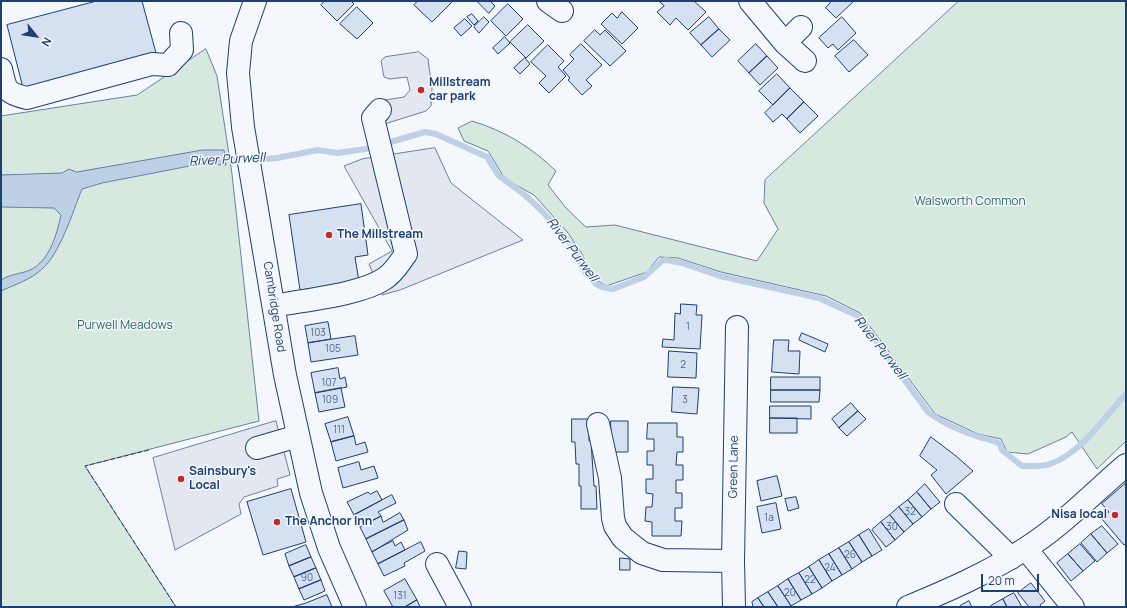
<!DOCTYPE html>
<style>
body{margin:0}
#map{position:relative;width:1127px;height:608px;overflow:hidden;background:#f4f7fb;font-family:Manrope,sans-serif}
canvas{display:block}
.frame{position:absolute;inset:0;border:2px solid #1d3f73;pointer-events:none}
.north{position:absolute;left:16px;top:16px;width:40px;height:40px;-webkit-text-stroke:3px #f4f7fb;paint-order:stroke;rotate:120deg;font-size:11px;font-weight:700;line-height:16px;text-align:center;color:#1d3f73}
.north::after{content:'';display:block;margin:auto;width:14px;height:18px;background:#1d3f73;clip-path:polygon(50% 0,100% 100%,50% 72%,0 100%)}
.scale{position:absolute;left:981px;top:574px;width:58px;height:18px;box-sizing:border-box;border:2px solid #1d3f73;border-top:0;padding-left:5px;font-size:12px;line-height:14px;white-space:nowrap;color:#1d3f73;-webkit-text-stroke:3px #f4f7fb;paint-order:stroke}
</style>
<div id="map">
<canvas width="1127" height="608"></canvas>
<div class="frame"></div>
<div class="north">N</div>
<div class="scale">20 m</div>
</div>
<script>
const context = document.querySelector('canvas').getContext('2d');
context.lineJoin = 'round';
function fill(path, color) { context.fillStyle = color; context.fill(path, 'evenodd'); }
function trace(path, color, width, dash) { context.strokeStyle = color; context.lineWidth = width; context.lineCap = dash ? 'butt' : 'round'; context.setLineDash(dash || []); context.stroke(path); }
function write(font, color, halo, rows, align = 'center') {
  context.font = font + ' Manrope,sans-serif'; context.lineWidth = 3; context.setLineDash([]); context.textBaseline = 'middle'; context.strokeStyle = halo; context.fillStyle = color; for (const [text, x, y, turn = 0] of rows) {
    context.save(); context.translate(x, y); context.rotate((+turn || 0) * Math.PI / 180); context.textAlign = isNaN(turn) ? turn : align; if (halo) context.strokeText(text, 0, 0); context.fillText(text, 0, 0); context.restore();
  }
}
const green = new Path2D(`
 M959,1H1126V441L1097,469L1072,432L1066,437L1028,454L1007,452L1001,439L978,434L935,414L860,313L826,296L721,272L678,258L659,257L647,272L606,286L593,278L582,254L568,233L534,195L505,179L488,151L464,141L458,128L472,121C505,131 531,147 556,171L548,185L566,208L586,227L615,225L757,261L778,229L764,203L765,180Z
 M206,49L217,76L232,174L259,421L85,466L176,607H1V116L137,95Z`);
fill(green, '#d7e8df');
trace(green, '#687fa3', 1);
const parking = new Path2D(`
 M419,52L428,59L432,89L431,106L426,111L375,127L371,105L385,100L404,97L410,90L407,77L390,79L384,77L381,61L385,57Z
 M435,148L451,183L523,240L400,290L382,295L369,264L392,251L344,166L362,159Z
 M276,421L290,475L277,479L278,486L244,497L239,504L241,514L175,550L153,458Z`);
fill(parking, '#e3e8f0');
trace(parking, '#687fa3', 1);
const water = new Path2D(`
 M203,150H224L226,165L200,164L102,183L82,189C73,211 60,254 42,269C32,279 14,285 1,291V280C10,274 21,274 30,270C50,261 57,233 61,215L54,208L1,207V175L62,173L69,169L76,172Z`);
fill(water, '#bed0e5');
trace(water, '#687fa3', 1);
trace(new Path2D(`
 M217,157L246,161L277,158L318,150L337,153L366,149L425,132L436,134L487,157L498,175L525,195L543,212L571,244L586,273L596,284L602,287L613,289L644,277L662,261L666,260L682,263L720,276L819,298L858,316L928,412C943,424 961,431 979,437C986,439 993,440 1000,444L1002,450L1022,466C1031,466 1042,467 1050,464C1082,453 1103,418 1126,394`), '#bed0e5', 6);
const building = new Path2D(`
 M97,1H142L156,53L23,88L7,25Z
 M325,1H351L354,4L337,21L321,5Z
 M418,1H453L432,22L414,5Z
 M477,1H490L495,6L489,13Z
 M659,1H694L706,12L688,30L676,18L670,25L657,12L664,6Z
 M832,1H854L836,18L826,8Z
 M508,4L523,19L506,36L491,21Z
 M357,7L373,23L357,39L340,24Z
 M622,12L638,28L622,44L601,24L612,13L617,18Z
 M472,14L478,21L474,25L467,17Z
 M484,17L489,22L479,33L474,27Z
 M709,17L719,29L701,45L690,33Z
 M842,17L856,33L838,50L833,44L828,48L819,38Z
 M465,19L472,26L461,36L454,28Z
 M528,25L544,41L526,58L510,42Z
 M719,29L730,40L712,57L701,45Z
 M595,30L600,35L605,30L626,51L610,66L584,41Z
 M505,37L510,43L498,54L493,48Z
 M854,40L868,55L849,72L835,56Z
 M581,44L602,65L586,80L592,86L582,95L568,80L570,78L563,70L574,59L570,55Z
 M756,44L767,56L749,73L738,61Z
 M548,45L564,61L558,67L566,76L549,93L539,83L546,76L531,62Z
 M767,56L778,68L760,85L749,73Z
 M525,58L530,64L520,74L514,68Z
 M777,74L790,88L773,105L759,91Z
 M790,88L804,102L787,119L782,114L773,122L765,113Z
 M804,102L818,116L800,133L787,119Z
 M361,204L368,255L355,257L359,282L300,290L289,215Z
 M681,304L697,305L696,315H702L700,349L662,347L663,339L674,340L675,313L680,314Z
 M328,322L331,339L308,343L305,326Z
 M802,333L828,344L825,352L799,340Z
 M355,336L358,355L311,362L308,343Z
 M774,340H789L788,351H800L799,374L772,372Z
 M669,351L697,353L696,378L668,377Z
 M338,368L340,379L345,377L347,387L315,393L311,373Z
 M771,377H820V390H771Z
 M673,387L699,388L697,414L672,412Z
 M341,388L345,407L319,412L315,393Z
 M771,390H820L819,402H771Z
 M851,403L858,411L839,428L832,419Z
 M770,406H811V419L770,418Z
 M858,411L866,419L847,436L839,428Z
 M348,417L354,436L331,442L325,424Z
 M770,418H797V433H770Z
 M572,419H589V441H591L594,486H596L597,509H581V486H579V464H576L575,442H572Z
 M611,421H628V452H612Z
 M648,423H677V437H683V452H677L676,465H683V480H676V493H682V508H675V521H682L681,536H652V522L645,521L646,507H652L653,494L646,493V479H653V465H647V451H654V439H647Z
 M354,436L356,445L365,442L368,452L336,461L331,442Z
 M931,437L956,456L973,471L946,494L931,475L937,470L920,456Z
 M359,462L361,470L374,466L378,478L343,488L338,468Z
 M777,476L782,496L761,501L757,481Z
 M1126,483V544L1124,545L1101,518L1109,512L1102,504Z
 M925,484L940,502L931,509L917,492Z
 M291,489L306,542L263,555L247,502Z
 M377,491L382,500L354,515L347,502L368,492L370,494Z
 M917,492L931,509L922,517L908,500Z
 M392,495L396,503L378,512L381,516L360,527L354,515Z
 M796,497L799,508L788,511L785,499Z
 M908,500L922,517L913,524L899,507Z
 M776,503L781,529L762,533L757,507Z
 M899,507L913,524L904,532L890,515Z
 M400,513L404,520L366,539L360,527L381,516L383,522Z
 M890,515L904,532L895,540L881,522Z
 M404,520L408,530L372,552L366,539Z
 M881,522L895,540L886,547L872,530Z
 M1102,526L1118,544L1107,553L1091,534Z
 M869,529L882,550L872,556L859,535Z
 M1091,534L1107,553L1097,562L1081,543Z
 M859,535L872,556L862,562L849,542Z
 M393,541L395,546L401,542L405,550L378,564L372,552Z
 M421,542L425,551L404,563L405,566L384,576L378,564Z
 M849,542L862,562L852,569L839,548Z
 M1080,544L1095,561L1083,571L1068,554Z
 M306,545L311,557L289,566L285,554Z
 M839,548L852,569L842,575L829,554Z
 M459,551L467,552L466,569L456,568Z
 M829,554L842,575L832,581L819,560Z
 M1068,554L1083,571L1071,581L1057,563Z
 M311,557L316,568L294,577L289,566Z
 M620,558L630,559V570H620Z
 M819,560L832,581L822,588L809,567Z
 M809,567L822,588L812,594L799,573Z
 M316,568L321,580L299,589L294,577Z
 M799,573L812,594L801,600L788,579Z
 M405,579L417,600L405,607H393L384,591Z
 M788,579L801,600L791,606L778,586Z
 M321,580L325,591L304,600L299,589Z
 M1031,583L1045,601L1040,605L1041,607H1029L1018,593Z
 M778,586L791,606V607H778L768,592Z
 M768,592L778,607H764L758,598Z
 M1014,593L1022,607H1007L1003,599Z
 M327,595L332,607H292L306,603Z
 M758,598L764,607H753L752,602Z
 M1003,599L1007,607H992L991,606Z
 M417,600L420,607H405Z
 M969,601L972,607H960V606Z`);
fill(building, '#d5e0f0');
trace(building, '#1d3f73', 1);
const minor = new Path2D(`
 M548,1L562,11
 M750,1L785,43L805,61
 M785,43L801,27
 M1,69C6,90 5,93 27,98L152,64L168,65L182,50L181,33
 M274,306C303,300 360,295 384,279C394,273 400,262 406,254L373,118L380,110
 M598,424L610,478L613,518L615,526L623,538L642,553L663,560L733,561
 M257,448L298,436
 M956,504L1011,558
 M1026,549L1073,607
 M437,564L460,607
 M734,607L733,561L737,327
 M908,607C949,590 988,573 1025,549C1062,526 1093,493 1126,465`);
const major = new Path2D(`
 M255,1L241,41L238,73L243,127L285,375L311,493L329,548L355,607`);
trace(minor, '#1d3f73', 24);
trace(major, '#1d3f73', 24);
trace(minor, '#f4f7fb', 22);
trace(major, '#f4f7fb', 22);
trace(new Path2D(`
 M149,450L85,466L176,607`), '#1d3f73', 1, [5, 2]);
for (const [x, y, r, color] of [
 [421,90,4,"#c62828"],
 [329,235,4,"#c62828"],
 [181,479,4,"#c62828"],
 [1115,515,4,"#c62828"],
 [277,522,4,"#c62828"]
]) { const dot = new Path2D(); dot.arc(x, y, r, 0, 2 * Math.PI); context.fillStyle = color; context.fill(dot); trace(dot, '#f4f7fb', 1.5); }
write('10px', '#4b6792', null, [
 ["1",688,327],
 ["103",318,333],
 ["105",333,349],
 ["2",683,365],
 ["107",329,383],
 ["109",330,400],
 ["3",685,400],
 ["111",339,430],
 ["32",910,512],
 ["1a",769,518],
 ["30",892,527],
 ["26",850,555],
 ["24",830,568],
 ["90",307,578],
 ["22",810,580],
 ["20",790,593],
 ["131",400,596]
]);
write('bold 12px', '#1d3f73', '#f4f7fb', [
 ["Millstream",429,83],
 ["car park",429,97],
 ["The Millstream",337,235],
 ["Sainsbury's",189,472],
 ["Local",189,486],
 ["Nisa local",1107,515,"right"],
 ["The Anchor Inn",285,522]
], 'left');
write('12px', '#2c6c60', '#f4f7fb', [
 ["Walsworth Common",970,202],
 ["Purwell Meadows",125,326]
]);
write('12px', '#1d3f73', '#f4f7fb', [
 ["Cambridge Road",274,307,81],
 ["Green Lane",734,467,-89]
]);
write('italic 13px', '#1d3f73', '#f4f7fb', [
 ["River Purwell",227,160,-3],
 ["River Purwell",572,250,53],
 ["River Purwell",880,348,52]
]);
</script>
